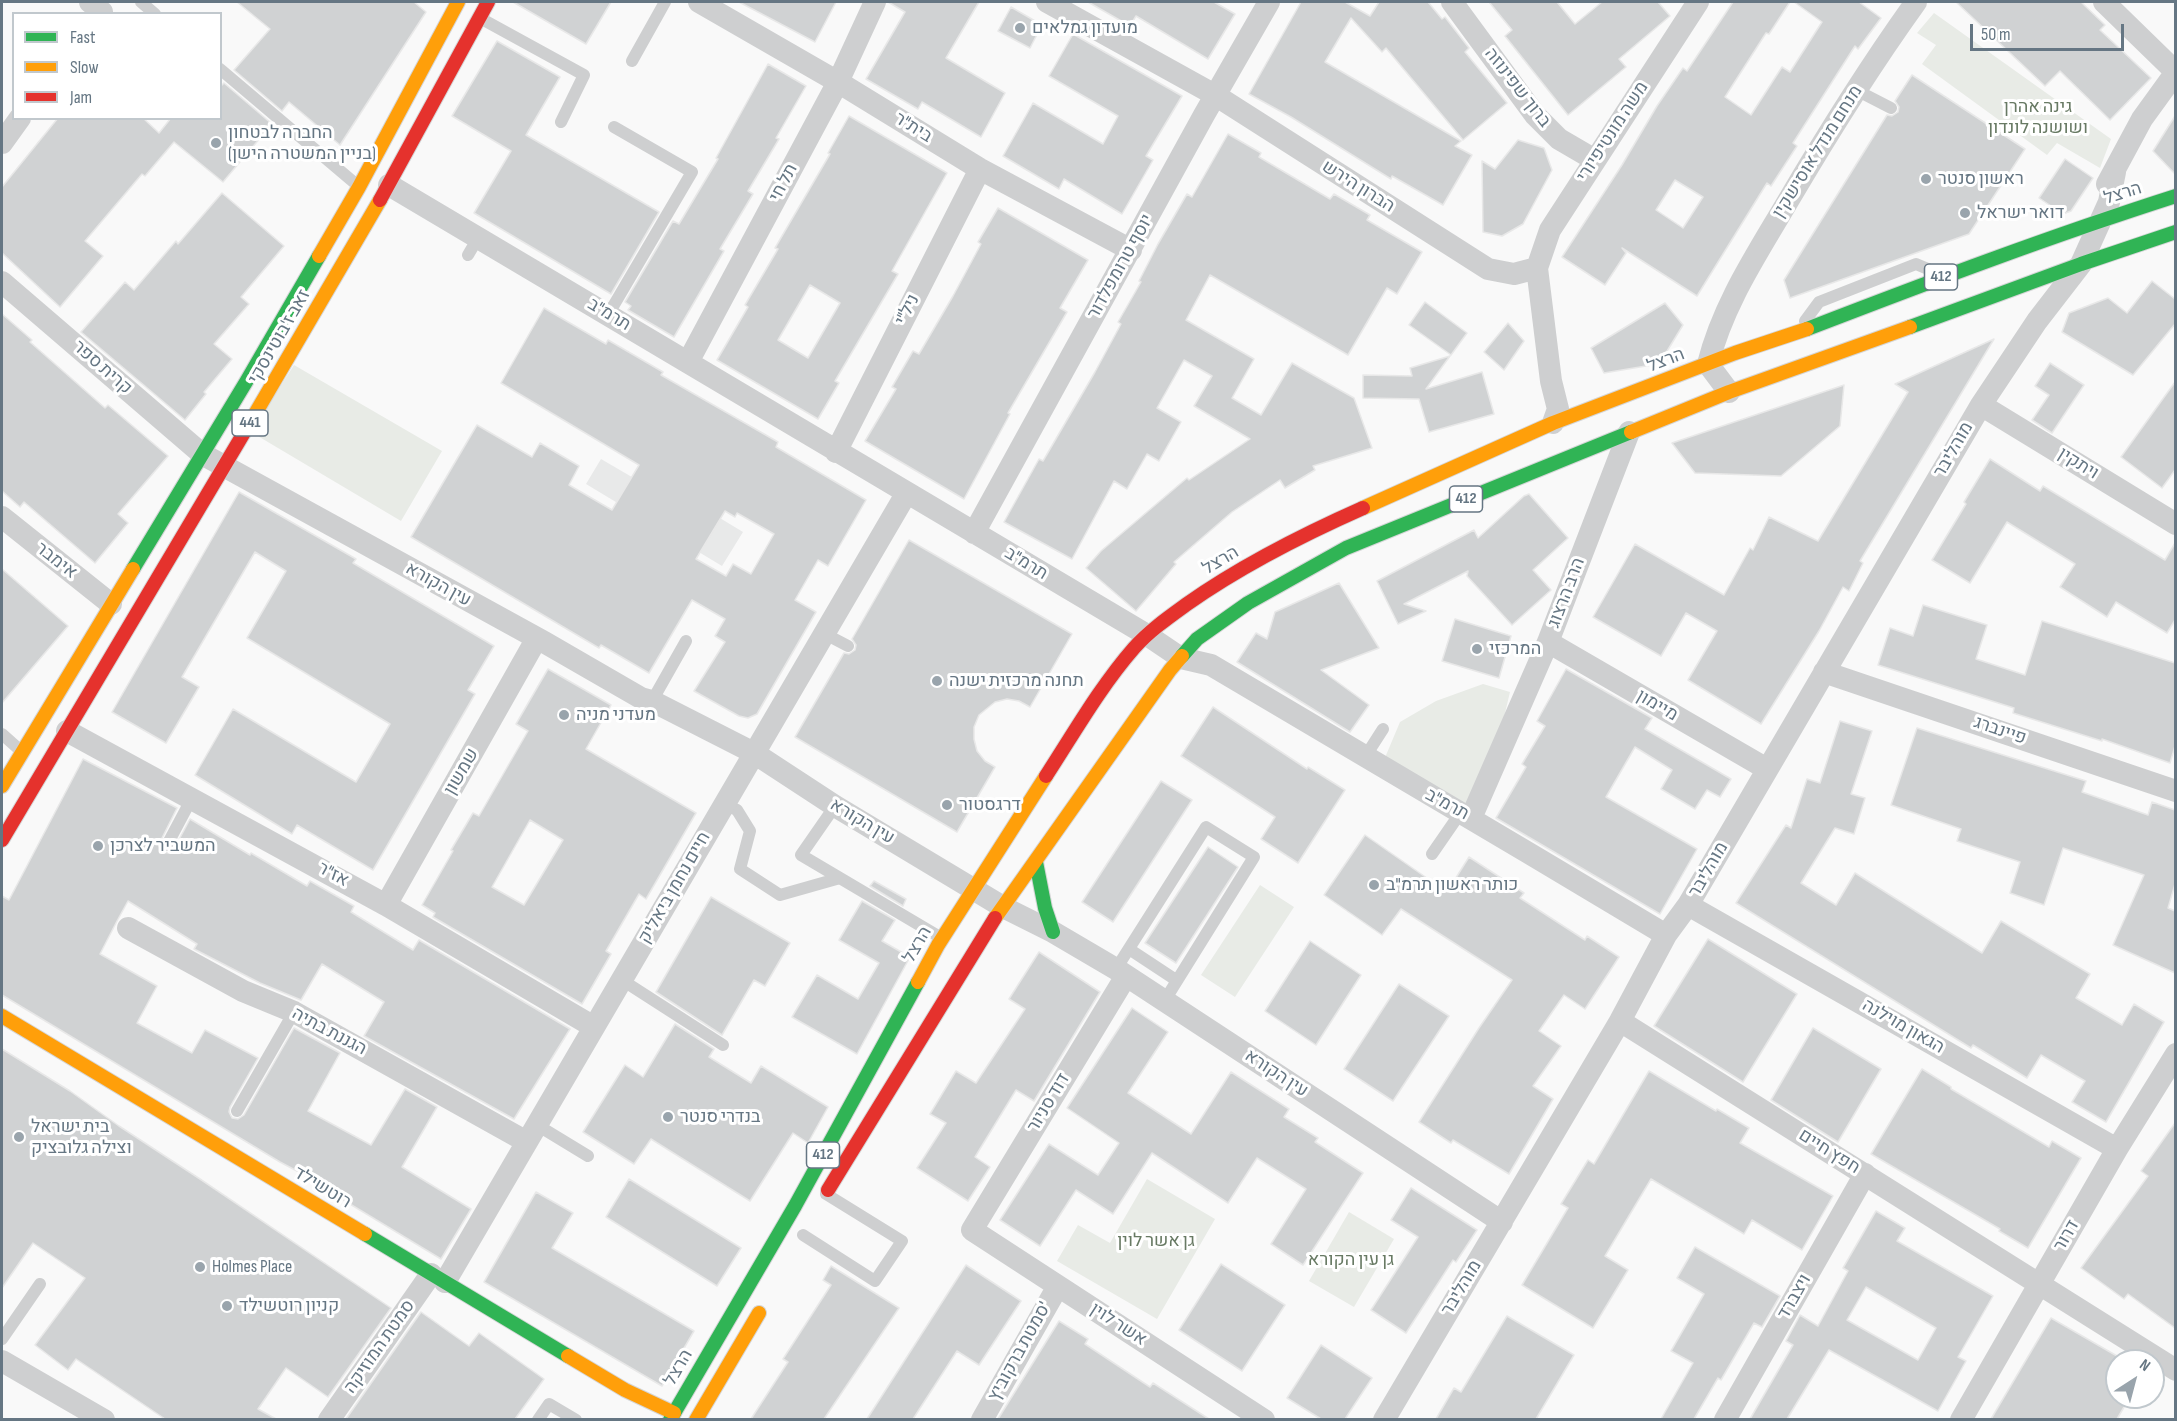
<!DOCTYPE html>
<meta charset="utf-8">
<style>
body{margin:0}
#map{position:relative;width:2177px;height:1421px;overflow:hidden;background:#f9f9f9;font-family:"Sofia Sans Condensed",sans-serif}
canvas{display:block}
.frame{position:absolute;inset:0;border:3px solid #657683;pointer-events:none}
.legend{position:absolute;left:12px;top:12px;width:210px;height:108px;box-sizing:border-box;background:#fff;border:2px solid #c1c8cd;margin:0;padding:8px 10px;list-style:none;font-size:18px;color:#657683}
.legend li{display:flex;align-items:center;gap:12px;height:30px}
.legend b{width:30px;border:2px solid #c1c8cd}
.north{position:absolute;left:2105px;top:1349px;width:60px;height:60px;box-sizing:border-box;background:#fff;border:2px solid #c1c8cd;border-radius:50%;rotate:36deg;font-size:16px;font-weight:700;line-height:24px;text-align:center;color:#657683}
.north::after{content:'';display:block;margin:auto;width:21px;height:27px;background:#99a4ac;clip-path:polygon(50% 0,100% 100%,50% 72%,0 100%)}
.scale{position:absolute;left:1970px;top:24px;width:154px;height:27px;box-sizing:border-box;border:3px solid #657683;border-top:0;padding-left:8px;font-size:18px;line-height:21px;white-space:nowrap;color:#657683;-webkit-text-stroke:4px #fff;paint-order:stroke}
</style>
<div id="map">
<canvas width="2177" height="1421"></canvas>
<div class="frame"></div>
<ul class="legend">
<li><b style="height:8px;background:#30b455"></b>Fast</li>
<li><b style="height:8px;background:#ff9f0a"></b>Slow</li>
<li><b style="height:8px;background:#e5322d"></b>Jam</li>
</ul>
<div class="north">N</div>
<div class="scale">50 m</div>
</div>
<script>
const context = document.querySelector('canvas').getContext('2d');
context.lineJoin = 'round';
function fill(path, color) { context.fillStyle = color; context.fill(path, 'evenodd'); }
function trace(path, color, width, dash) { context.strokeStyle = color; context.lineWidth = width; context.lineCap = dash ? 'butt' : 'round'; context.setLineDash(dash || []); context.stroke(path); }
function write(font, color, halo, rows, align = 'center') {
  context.font = font + ' "Sofia Sans Condensed",Heebo,sans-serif'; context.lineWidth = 6; context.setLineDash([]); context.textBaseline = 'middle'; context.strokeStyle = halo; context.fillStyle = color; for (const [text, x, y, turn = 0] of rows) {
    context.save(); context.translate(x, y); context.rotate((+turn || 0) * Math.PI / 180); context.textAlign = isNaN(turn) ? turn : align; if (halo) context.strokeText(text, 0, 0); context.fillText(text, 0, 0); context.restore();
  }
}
fill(new Path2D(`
 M601,459L637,480L642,471L743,532L722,566L586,484Z`), '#e8e9e9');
fill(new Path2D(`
 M1934,13L2111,139L2100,168L2057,143L2047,155L1922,64L1936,45L1917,33Z
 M294,365L442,451L401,521L251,432Z
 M1483,684L1510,692L1500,734L1465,808L1384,760L1400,722L1436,701Z
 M1260,885L1294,907L1235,997L1201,975Z
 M1147,1179L1215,1219L1157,1319L1057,1261L1078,1225L1110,1243Z
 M1349,1212L1394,1239L1354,1307L1309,1281Z`), '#e8ebe6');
const building = new Path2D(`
 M237,2H414L426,12L340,145L289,102L282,111L234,70L270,29Z
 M513,2H611L586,44Z
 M739,2H836L815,42Z
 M888,2H979L946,58L1005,93L981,137L922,102L918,109L866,79L905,12Z
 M1088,2H1214L1235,14L1208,59L1136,16L1130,26Z
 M1301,2H1345L1370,16L1379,2H1428L1442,19L1445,17L1469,48L1465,52L1507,103L1463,140L1386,48L1382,52L1351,18L1325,62L1461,141L1455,146L1472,155L1443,205L1392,176L1391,179L1291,117L1249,94Z
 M1489,2H1557L1575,24L1602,2H1658L1670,16L1619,59L1626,67L1568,115L1505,36L1512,30Z
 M1733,2H1790L1769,34L1766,33L1725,97L1751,115L1782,67L1790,72L1822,22L1794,2H1859L1881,18L1858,49L1855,46L1793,143L1797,146L1771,186L1767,183L1697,296L1622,248L1626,253L1605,285L1562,257L1622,165L1657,106L1683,68L1687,71ZM1675,180L1703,197L1683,228L1656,210Z
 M1956,2H2081L2105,25L2100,30L2151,78L2110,120L2060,71L2045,86Z
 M1011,7L1042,25L1030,48L998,31Z
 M1073,34L1182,96L1146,156L1153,160L1122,214L1064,179L1059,189L1003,156L1033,103L1103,144L1118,116L1049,76Z
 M497,41L560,77L526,135L659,212L611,294L474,213L511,151L452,116Z
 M768,64L806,86L776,138L779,139L748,191L753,194L720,249L724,251L674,337L628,310L631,306L625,302L673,221L679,224L718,159L716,158Z
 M1912,75L2025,149L1969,234L1790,298L1784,280L1887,115L1892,116L1898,112L1899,107L1895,101Z
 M224,83L272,124L223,182L174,142L145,176L142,174L85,241L103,256L60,307L2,253V187L58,118H143L159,133L171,118H220V87Z
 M849,116L947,173L892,271L898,274L835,381L839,383L818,419L717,360L748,307L745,305L778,249L775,248L830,154L828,153ZM810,285L840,303L808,358L778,340Z
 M2175,116V174L2153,151Z
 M1228,134L1261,153L1259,157L1330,199L1334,194L1370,215L1367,220L1422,252L1397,294L1387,288L1348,355L1210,275L1186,320L1254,359L1232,398L1261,415L1292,363L1354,398L1372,448L1313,466L1315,470L1285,488L1280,480L1232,512L1174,562L1176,564L1136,611L1086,568L1101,551L1187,478L1189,480L1250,439L1194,406L1212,376L1184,360L1157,408L1181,422L1159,461L1147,454L1127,489L1114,481L1072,559L1004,522L1039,459L1043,461L1095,372L1121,324L1118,322L1141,282L1139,281L1158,244L1187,194L1192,197Z
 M1518,140L1544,148L1552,170L1523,224L1502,236L1483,232L1482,161L1495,169Z
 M2065,159L2093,178L2071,211L2063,214L2039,198Z
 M222,193L284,246L241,297L249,304L214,344L232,359L204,392L206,394L185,420L81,332L125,282L134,290L176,241L178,244Z
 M998,208L1088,260L1060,308L1067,312L1008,413L1010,414L964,499L865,441L896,389L892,387L913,351L919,354L953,296L981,244L978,242Z
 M2152,281L2175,299V324L2133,375L2062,332L2069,313L2108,298L2127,313Z
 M1425,302L1467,333L1451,355L1409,325Z
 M1665,303L1683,325L1661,361L1652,365L1604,373L1591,348Z
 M544,308L606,344L608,340L663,372L661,375L778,442L776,447L866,500L828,566L818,560L795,600L816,612L757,714L748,718L739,716L694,691L725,642L715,636L725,619L692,600L649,673L601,645L599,648L411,537L477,425L532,457L540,443L579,466L569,485L612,510L639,465L501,383ZM725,511L735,517L737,513L774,534L751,574L733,564L726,576L696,559Z
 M2,314L32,340L30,342L105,408L108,405L168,456L118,514L128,523L95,563L24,502L20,507L2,491Z
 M1508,323L1524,341L1504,370L1484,352Z
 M1994,339L1860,561L1863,563L1849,591L1843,587L1819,631L1761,724L1688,680L1717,631L1686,613L1661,656L1593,617L1635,544L1724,595L1750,548L1753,550L1769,517L1818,541L1908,392L1895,384Z
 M1450,356L1426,389L1482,372L1494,414L1429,432L1419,399L1363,398V375L1412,376L1410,368Z
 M2050,363L2084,385L2052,433L2032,420L2049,395L2035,386Z
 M2175,382V470L2162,488L2121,457Z
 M1844,385L1840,426L1781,476L1695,473L1672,443Z
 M1990,459L2040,491L2043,486L2165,560L2175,543V620L2167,633L2116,602L2107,617L2060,587L2075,564L2007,522L1970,583L1932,560L1966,504L1964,502Z
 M239,492L356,559L353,563L494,646L468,690L475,694L373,870L297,825L292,834L195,775L233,709L356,782L390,724L247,638L286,571L255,552L182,677L199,687L166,743L112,712Z
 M1529,494L1568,538L1533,570L1551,590L1512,625L1467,576L1468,571L1404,604L1426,611L1398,624L1377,581L1474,530L1478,538L1524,496Z
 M909,540L1072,634L1030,707L1019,701L1007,699L995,702L979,715L974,727V739L977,751L985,761L995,767L957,832L795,737L844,653L849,654L855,650L856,645L852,639Z
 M2,569L68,626L2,703Z
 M1339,583L1379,648L1321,670L1369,705L1350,732L1237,662L1256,633L1267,639L1275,612Z
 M1923,605L1987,625L1976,659L2025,675L2042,621L2175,663V746L2170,763L2102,739V741L2013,713L2014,708L1878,665L1890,628L1913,636Z
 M1455,619L1511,636L1499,678L1442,661Z
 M548,669L611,705L586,749L696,813L646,899L639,894L606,951L611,954L582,1004L433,917L435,913L422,905L453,851L451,850L473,813L479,816L528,731L516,724ZM530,820L563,840L524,905L492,887Z
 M1566,669L1652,718L1645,729L1731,779L1720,797L1707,790L1695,809L1661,789L1672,770L1635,747L1606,797L1697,849L1660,914L1496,818L1526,767L1522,764L1545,726L1537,721Z
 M1213,707L1307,769L1308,767L1345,790L1298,863L1261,839L1275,817L1181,756Z
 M1840,721L1872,731L1851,794L1865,798L1854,834L1835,828L1801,883L1836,905L1855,873L1982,953L2001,921L2090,974L2076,998L2122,1025L2134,1004L2164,1022L2106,1122L2072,1102L2085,1081L2041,1055L2027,1078L1973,1045L1971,1048L1736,903L1786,825L1791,828L1807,779L1820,783Z
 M1917,728L2086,781L2082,792L2148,815L2152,802L2175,810V884L2168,908L2175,911V973L2113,945L2144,875L2063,848L2044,905L2010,893L2020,862L1957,841L1961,829L1891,805Z
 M83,759L177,808L160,842L159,846L163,852L168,853L174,849L190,819L250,855L251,853L307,886L310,881L354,906L351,912L413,950L419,940L570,1029L514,1119L364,1036L384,1002L322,964L301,1000L260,983L194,949L197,944L128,901L117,921L100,954L157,986L137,1023L192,1053L205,1030L258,1058L230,1107L229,1112L232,1118L238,1119L244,1115L294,1028L340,1053L308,1111L371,1145L405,1089L437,1107L402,1167L471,1209L441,1259L340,1198L342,1195L280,1162L2,995V896L9,900Z
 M1161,781L1192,800L1113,922L1082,902Z
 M1365,835L1447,892L1469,857L1524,893L1520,898L1585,940L1587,936L1619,957L1585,1009L1564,995L1539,1031L1561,1046L1533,1086L1553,1099L1509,1174L1453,1140L1451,1143L1419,1122L1479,1028L1512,980L1401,909L1382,935L1324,895Z
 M1208,847L1238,867L1176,963L1145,943Z
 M874,881L906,899L903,906L870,886Z
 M711,897L790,943L765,986L754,980L722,1035L656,992Z
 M862,901L895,920L882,941L910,957L857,1054L792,1017L817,975L858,999L879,963L839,940Z
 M1708,939L1797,994L1743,1082L1654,1026Z
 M1310,941L1361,975L1316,1045L1265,1011Z
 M1039,952L1100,992L1034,1101L1016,1090L975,1157L990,1167L968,1201L917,1168L946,1123L930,1114L956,1071L976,1083L1025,1009L1009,999Z
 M1399,984L1449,1016L1393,1101L1344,1069Z
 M1132,1008L1168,1032L1128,1093L1191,1134L1231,1072L1289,1109L1284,1117L1318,1138L1315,1142L1363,1173L1303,1265L1271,1244L1306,1189L1257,1158L1228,1203L1152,1153L1113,1214L1076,1190L1040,1246L1000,1220L1049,1144L1098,1175L1119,1143L1067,1108Z
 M675,1024L714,1049L709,1057L751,1083L761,1066L828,1107L808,1143L793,1133L750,1201L651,1139L634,1164L583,1132L625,1065L643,1077Z
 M1813,1028L1881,1069L1838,1142L1771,1100Z
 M2,1049L70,1091L119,1126L200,1179L391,1308L328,1397L286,1368L258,1409L276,1419H165L76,1359L68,1370L35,1345L85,1278L33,1243L2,1288Z
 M1922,1069L1951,1087V1089L2049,1147L2052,1141L2081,1158L2028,1248L1999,1231L2000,1229L1871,1154Z
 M1649,1071L1716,1111L1717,1109L1749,1128L1740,1143L1833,1196L1802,1250L1752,1220L1744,1234L1651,1179L1605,1256L1628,1270L1593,1328L1522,1285L1568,1208L1561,1204L1588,1160L1594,1164Z
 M2175,1123V1328L2128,1294L2124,1299L2081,1268L2148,1176L2141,1171Z
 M629,1179L741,1248L717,1286L606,1217Z
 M1411,1188L1477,1230L1456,1262L1453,1260L1406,1333L1371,1310L1418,1237L1391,1220Z
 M536,1192L573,1213L552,1248L694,1331L662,1386L484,1282Z
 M1876,1211L1905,1228L1897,1241L1993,1296L1958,1357L1966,1361L1938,1411L1829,1350L1787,1419H1750L1793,1345L1786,1341L1800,1315L1818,1326L1848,1271L1843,1268ZM1866,1287L1936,1328L1918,1360L1847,1320Z
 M1695,1247L1780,1296L1762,1327L1754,1323L1721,1380L1718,1378L1694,1419H1661L1693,1363L1671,1351L1704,1294L1677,1278Z
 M1221,1264L1285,1305L1242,1371L1179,1330Z
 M966,1265L1021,1301L979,1365L957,1351L913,1419H867Z
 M831,1266L899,1308L824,1419H751L788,1362L783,1359L831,1285L823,1280Z
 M421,1312L469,1346L479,1333L544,1379L515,1419H346Z
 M1507,1316L1574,1355L1536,1419H1436L1454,1388L1461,1392Z
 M2051,1318L2117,1356V1397H2130L2117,1419H1991Z
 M1059,1321L1088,1339L1085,1344L1150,1387L1153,1383L1209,1419H998Z
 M1321,1345L1372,1378L1345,1419H1321L1287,1398Z`);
fill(building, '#d0d2d3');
trace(building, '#e8e8e8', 1.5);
const fast = new Path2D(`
 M1910,327L2081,264L2176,232
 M1807,329C1929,282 2051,236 2176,196
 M133,569L246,382L319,256
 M1182,656L1197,639L1248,603L1346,548L1631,432
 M1036,862L1045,908L1053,932
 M365,1234L568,1356
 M670,1420L795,1206L918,982`);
const slow = new Path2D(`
 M319,256L359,187L458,2
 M248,426L380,200
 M1631,432L1729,392L1910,327
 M1363,508L1553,423L1735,353L1807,329
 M2,786L133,569
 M995,918L1170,670L1182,656
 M918,982L938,945L1046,776
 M2,1016L365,1234
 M568,1356L625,1390L674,1413
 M696,1420L759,1313`);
const jam = new Path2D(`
 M380,200L488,2
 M1046,776C1074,733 1100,687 1134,648C1149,631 1169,617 1187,604C1241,566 1302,535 1363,508
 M2,840L248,426
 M828,1190L995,918`);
trace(fast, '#d5d6d7', 16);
trace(slow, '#d5d6d7', 16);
trace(jam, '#d5d6d7', 16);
trace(new Path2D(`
 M141,2L155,14
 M480,18L584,75L561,122
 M632,61L665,2
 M220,69L357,185
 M1856,90L1891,108
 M468,255L478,238
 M608,315L692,172L614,127
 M1805,321L1819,302L1916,264L1935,272
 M825,634L848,646
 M652,701L686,641
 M2,734L21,751
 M1365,757L1383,729
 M724,804L737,810L750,831L740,869L780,895L840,878
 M835,806L801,855L938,936V941
 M167,845L192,798
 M1432,854L1461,812
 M1129,949L1176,980
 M1116,969L1206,827L1254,857L1165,1000
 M622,980L723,1045
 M237,1111L294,1012
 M537,1125L588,1156
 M803,1235L875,1281L902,1241L826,1194
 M2,1339L40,1284
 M538,1420L549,1404L576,1420`), '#cecfd0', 12);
trace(new Path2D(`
 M90,2L102,12
 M699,2L838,82L980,169L1131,250
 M1047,2L1215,95L1488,269L1514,274L1537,268
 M1452,2L1535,115L1559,139L1595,160
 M2104,2L2176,72
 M2,143L20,118
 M2107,184L2142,119L2176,72
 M389,185L1147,635L1181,658L1211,665C1363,756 1515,844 1666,935
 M2,282L202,454L544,642L641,698L652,701L754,753L835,806L1003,907L1053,932L1116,969L1502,1222
 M688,362L838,82L875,2
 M1729,392L1708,364C1723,304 1757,254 1788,201C1828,133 1870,66 1916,2
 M1981,405L2176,524
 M1553,423L1558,409L1551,381L1537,268L1550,230L1698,2
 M836,452L980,169
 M2,517L111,604
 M974,533L1204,115L1269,2
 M1548,642L1767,769
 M1824,672L2176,791
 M67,731L386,905L594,1027
 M1471,818L1548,642L1629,432
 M386,905L537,638
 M1688,905L2117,1149
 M128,928L243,991L294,1012L527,1142
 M1126,976L972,1230L1264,1420
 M1620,1021L2176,1370
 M445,1282L906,494
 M2,1361L104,1420
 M329,1420L431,1274
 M982,1420L1058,1286
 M1384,1420L1620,1021L1666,935L1688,905L1981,405L2037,321L2081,264L2109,202L2115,172
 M1725,1420L1865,1174
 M1961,1420L2117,1149L2176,1054`), '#cecfd0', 22);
trace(fast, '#30b455', 14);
trace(slow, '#ff9f0a', 14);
trace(jam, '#e5322d', 14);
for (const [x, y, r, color] of [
 [1020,28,6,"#99a4ac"],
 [216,143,6,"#99a4ac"],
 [1926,179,6,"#99a4ac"],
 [1965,213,6,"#99a4ac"],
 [1477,649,6,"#99a4ac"],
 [937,681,6,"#99a4ac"],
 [564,715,6,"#99a4ac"],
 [947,805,6,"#99a4ac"],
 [98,846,6,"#99a4ac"],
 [1374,885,6,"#99a4ac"],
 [668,1117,6,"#99a4ac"],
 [19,1137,6,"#99a4ac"],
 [200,1267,6,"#99a4ac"],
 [227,1306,6,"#99a4ac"]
]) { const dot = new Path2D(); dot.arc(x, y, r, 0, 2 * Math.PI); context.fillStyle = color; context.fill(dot); trace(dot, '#fff', 2); }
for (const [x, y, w] of [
 [1941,277,33],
 [250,423,36],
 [1466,499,33],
 [823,1155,33]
]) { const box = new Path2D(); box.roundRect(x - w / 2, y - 13, w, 26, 4.5); context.fillStyle = '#fff'; context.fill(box); trace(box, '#657683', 1.5); }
write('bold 16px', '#657683', null, [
 ["412",1941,277],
 ["441",250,423],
 ["412",1466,499],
 ["412",823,1155]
]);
write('18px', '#657683', '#fff', [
 ["מועדון גמלאים",1032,28],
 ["החברה לבטחון",228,133],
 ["(בניין המשטרה הישן)",228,154],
 ["ראשון סנטר",1938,179],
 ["דואר ישראל",1977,213],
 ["המרכזי",1489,649],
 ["תחנה מרכזית ישנה",949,681],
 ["מעדני מניה",576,715],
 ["דרגסטור",959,805],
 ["המשביר לצרכן",110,846],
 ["כותר ראשון תרמ\"ב",1386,885],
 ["בנדרי סנטר",680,1117],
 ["בית ישראל",31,1127],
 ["וצילה גלובציק",31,1148],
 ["Holmes Place",212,1267],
 ["קניון רוטשילד",239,1306]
], 'left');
write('18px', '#657683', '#fff', [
 ["ברוך שפינוזה",1517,88,52],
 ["בית\"ר",913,128,32],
 ["משה מונטיפיורי",1613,132,-57],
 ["מנחם מנדל אוסישקין",1818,152,-58],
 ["תל חי",784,183,-62],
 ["הברון הירש",1358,187,32],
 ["הרצל",2123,194,-17],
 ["יוסף טרומפלדור",1121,267,-61],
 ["ניל\"י",908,310,-63],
 ["תרמ\"ב",609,315,31],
 ["זאב ז'בוטינסקי",280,337,-60],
 ["הרצל",1666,361,-21],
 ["קרית ספר",102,368,41],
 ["מוהליבר",1954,450,-60],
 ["ויתקין",2078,464,32],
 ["אימבר",56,561,38],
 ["הרצל",1221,561,-31],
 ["תרמ\"ב",1026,564,31],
 ["עין הקורא",438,585,29],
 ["הרב הרצוג",1567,593,-69],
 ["מיימון",1657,706,30],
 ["פיינברג",2000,731,19],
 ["שמשון",462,772,-60],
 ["תרמ\"ב",1447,805,28],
 ["עין הקורא",862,822,31],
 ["מוהליבר",1709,870,-60],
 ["אז\"ר",333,875,29],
 ["חיים נחמן ביאליק",675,888,-60],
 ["הרצל",918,945,-60],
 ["הגאון מוילנה",1903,1027,30],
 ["הגננת בתיה",329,1032,28],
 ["עין הקורא",1276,1074,33],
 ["דוד סניור",1049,1103,-59],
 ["חפץ חיים",1829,1152,32],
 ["רוטשילד",322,1188,31],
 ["דרור",2067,1236,-60],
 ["מוהליבר",1462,1288,-59],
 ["ויצברד",1795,1297,-60],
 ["אשר לוין",1118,1325,33],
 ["סמטת המוזיקה",380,1347,-55],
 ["סמטת ברקוביץ'",1020,1352,-61],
 ["הרצל",679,1368,-60]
]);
write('18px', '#687a64', '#fff', [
 ["גינה אהרן",2038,107],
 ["ושושנה לונדון",2038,128],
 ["גן אשר לוין",1156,1241],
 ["גן עין הקורא",1351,1260]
]);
</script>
